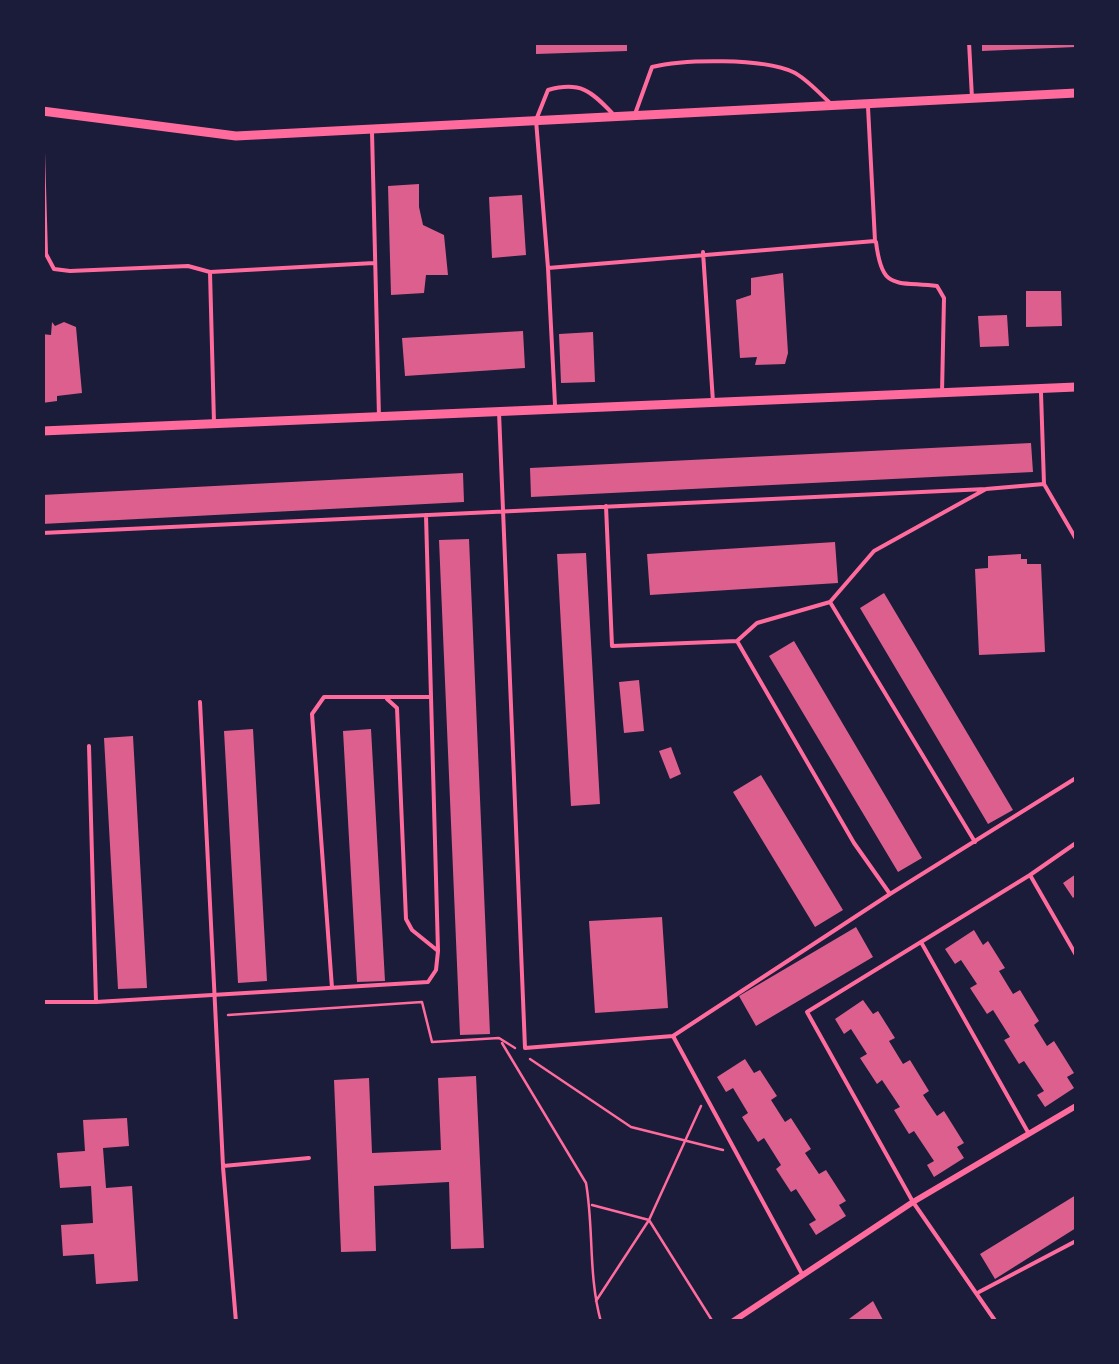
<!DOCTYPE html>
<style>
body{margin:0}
#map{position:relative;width:1119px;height:1364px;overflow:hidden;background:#1b1b3a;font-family:Mulish,sans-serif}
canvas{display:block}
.frame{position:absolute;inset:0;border:45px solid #1b1b3a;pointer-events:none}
</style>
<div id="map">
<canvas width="1119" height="1364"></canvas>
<div class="frame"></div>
</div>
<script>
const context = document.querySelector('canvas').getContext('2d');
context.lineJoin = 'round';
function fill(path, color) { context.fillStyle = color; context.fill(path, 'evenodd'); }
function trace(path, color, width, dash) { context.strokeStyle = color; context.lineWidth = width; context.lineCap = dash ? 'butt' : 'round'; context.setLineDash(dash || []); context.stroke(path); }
fill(new Path2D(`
 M536,42H627V51L536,54Z
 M982,42H1076V47L982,51Z
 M419,184V207L423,225L444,235L448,275H426L424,293L391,295L388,186Z
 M522,195L526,255L492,258L489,197Z
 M783,273L788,353L785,364L755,365L757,357L740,358L736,300L751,295V278Z
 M1026,291H1061L1062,326L1026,327Z
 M1007,315L1009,346L980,347L978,316Z
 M52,322L55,326L64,322L76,327L82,393L57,396V401L42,403V334L51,335Z
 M523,331L525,368L405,376L402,338Z
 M593,332L595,382L561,383L559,334Z
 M1031,443L1033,472L531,497L530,468Z
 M463,473L464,502L42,524V495Z
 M469,539L490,1034L460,1035L439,540Z
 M835,542L838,583L650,595L647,554Z
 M586,553L600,804L571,806L557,554Z
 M1021,554V559H1027V564H1041L1045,652L979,655L975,569L988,568V556Z
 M884,593L1013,810L988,824L860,608Z
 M794,641L922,858L898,872L769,656Z
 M639,680L644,731L624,733L619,682Z
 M253,729L267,981L238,983L224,731Z
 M371,729L385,981L357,982L343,731Z
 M133,736L147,988L118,989L104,738Z
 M671,747L681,774L670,779L659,751Z
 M761,775L843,910L815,927L733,792Z
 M1076,874V895L1073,898L1063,883Z
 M662,917L668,1008L595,1013L589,921Z
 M856,927L873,957L756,1026L739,996Z
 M974,930L983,945L988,941L1005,968L999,971L1013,994L1020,990L1039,1021L1034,1025L1047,1046L1054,1041L1074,1073L1067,1077L1074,1088L1045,1107L1037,1095L1044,1091L1024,1061L1019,1064L1004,1040L1010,1037L993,1010L987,1014L970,988L977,984L961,960L955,964L945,949Z
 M863,1000L873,1014L878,1011L895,1038L889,1041L903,1064L910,1060L929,1091L923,1095L937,1116L944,1111L964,1143L957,1147L964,1158L934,1177L927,1165L934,1161L914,1131L909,1134L894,1110L900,1107L882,1080L877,1084L860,1058L867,1054L851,1029L844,1034L835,1019Z
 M745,1059L754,1073L760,1070L777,1096L771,1100L785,1122L791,1118L811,1149L805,1153L819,1174L826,1170L846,1201L839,1205L846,1216L816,1235L809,1224L816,1220L796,1189L791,1192L776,1169L781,1165L764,1138L758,1142L742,1117L748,1113L733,1088L726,1092L717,1077Z
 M476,1076L484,1248L451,1249L449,1182L374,1186L376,1251L341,1252L334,1080L369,1078L372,1153L441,1150L438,1078Z
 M127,1118L129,1146L103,1148L106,1188L132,1186L138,1281L96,1284L94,1254L63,1256L61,1225L93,1223L91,1186L60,1188L57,1153L85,1151L83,1120Z
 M1076,1195V1228L995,1279L980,1254Z
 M873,1301L884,1322H845Z`), '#dd5f8e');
trace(new Path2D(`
 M228,1015L422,1002L432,1042L499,1038L515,1048
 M502,1043L586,1183C594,1229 588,1275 601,1322
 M530,1059L631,1127L723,1150
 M592,1205L649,1220L713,1322
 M596,1301L649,1220L701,1106`), '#ff6b9d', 2.5);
trace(new Path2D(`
 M969,42L972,98
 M635,114L652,67C684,59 763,58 793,72C806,78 819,93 830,103
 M42,118L46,254L54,269L70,271L188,266L210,272L374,263
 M372,132L379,417
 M876,242C882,291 894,281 937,286L944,298L942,393
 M703,252L713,402
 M548,268L536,120L548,90C580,81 591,91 612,113
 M210,272L214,423
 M1041,393L1044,484L1076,539
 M555,405L548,268L875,241L868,107
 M499,412L525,1048L673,1036L890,894
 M1044,484L986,489L874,551L830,602L757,623L737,641L854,843L890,894L1076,778
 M606,506L612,646L737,641
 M42,533L986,489
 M830,602L975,842
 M387,699L397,708L406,919L412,930L438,951
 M200,702L223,1166L309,1158
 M89,746L96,1002
 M1076,843L1030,875L1076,955
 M921,942L1029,1134
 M332,988L312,714L324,697H429
 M42,1002H96L428,982L436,970L438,951L426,515
 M673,1036L802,1274
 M223,1167L236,1322
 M979,1292L1076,1241
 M996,1322L913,1202L807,1012L1030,875`), '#ff6b9d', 4);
trace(new Path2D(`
 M732,1322L913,1202L1076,1106`), '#ff6b9d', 6);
trace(new Path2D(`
 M42,111L236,136L1076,93
 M42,431L1076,387`), '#ff6b9d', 9);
</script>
